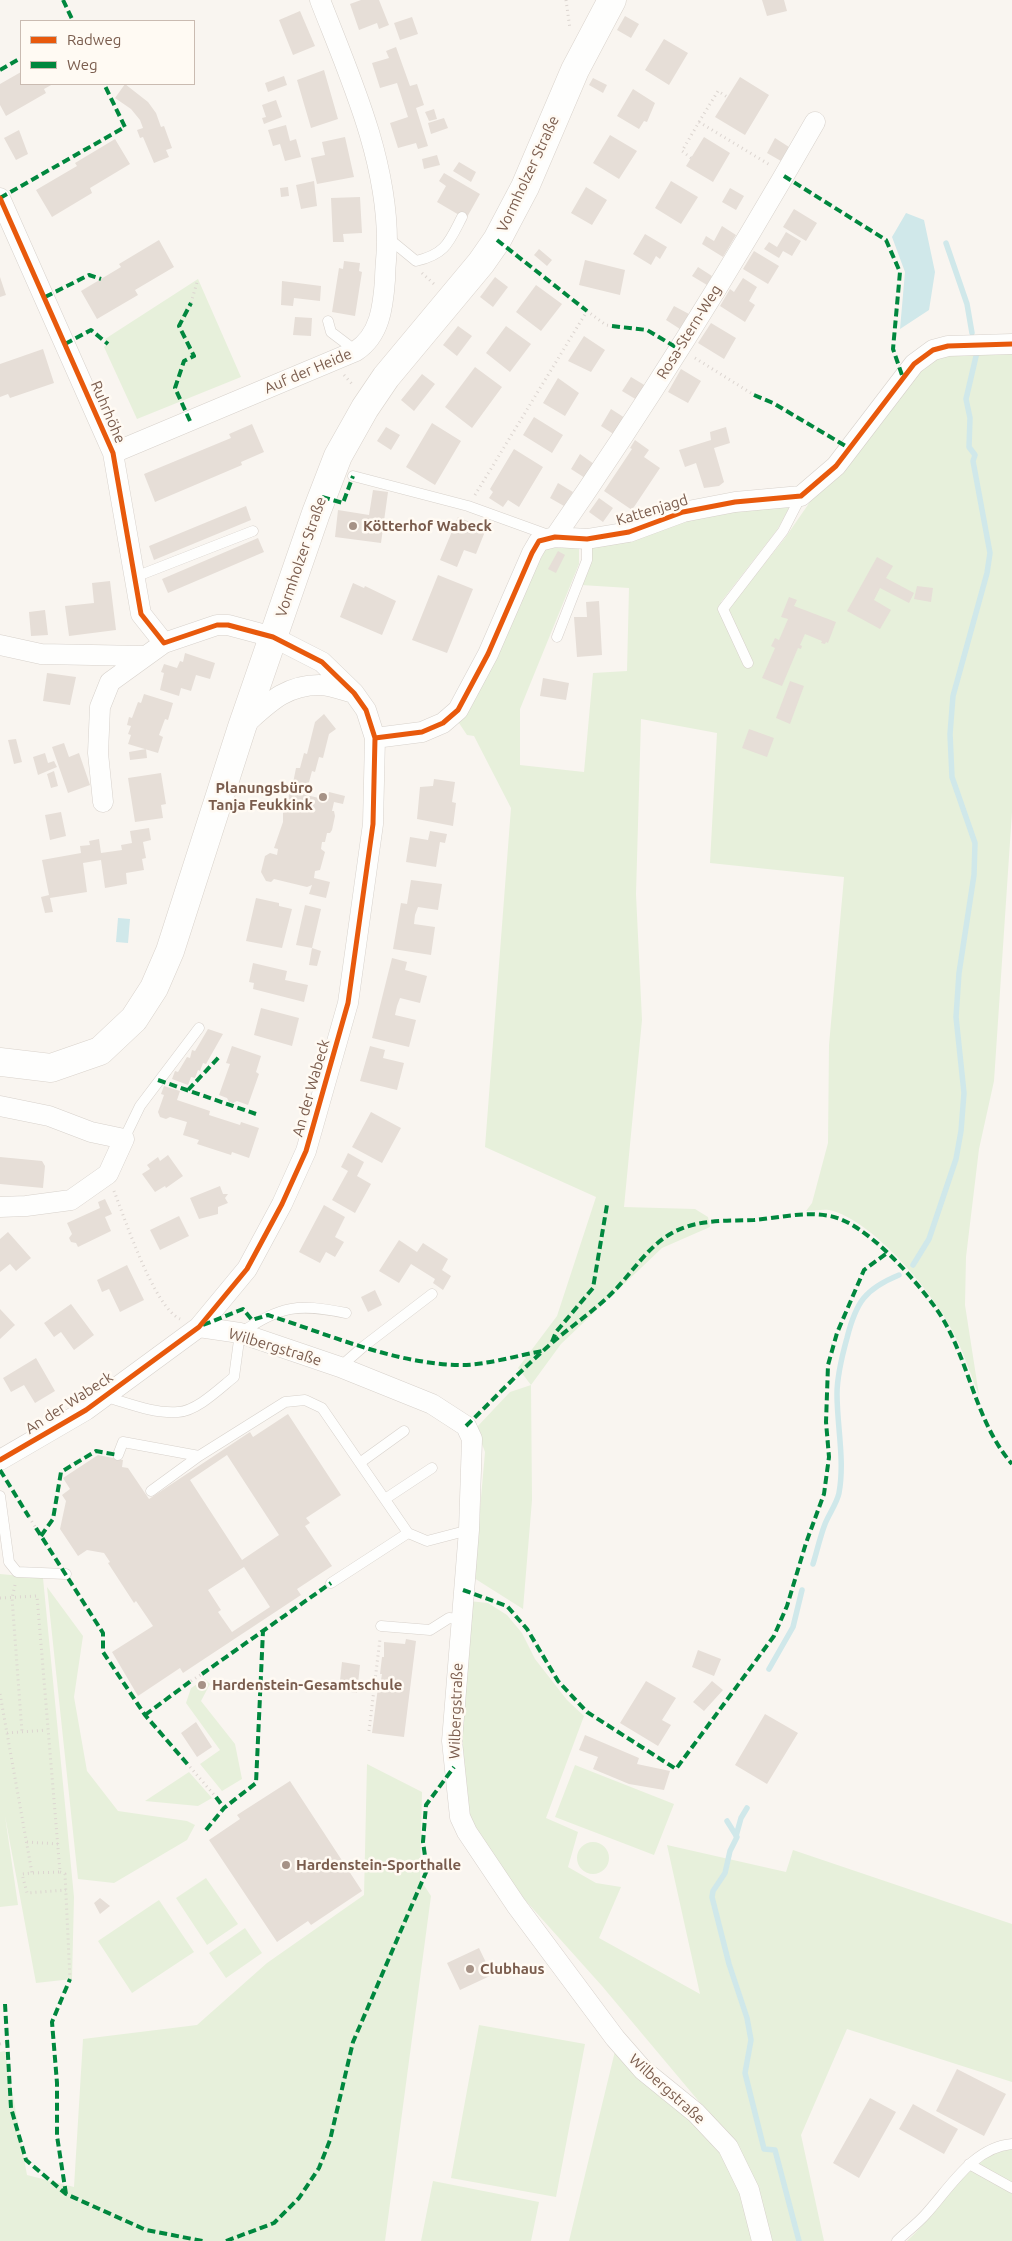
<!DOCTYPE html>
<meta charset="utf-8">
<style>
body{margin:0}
#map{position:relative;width:1012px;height:2241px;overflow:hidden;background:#f9f5f0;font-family:Ubuntu,sans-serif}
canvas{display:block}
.legend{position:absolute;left:20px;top:20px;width:175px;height:65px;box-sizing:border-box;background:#fffaf3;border:1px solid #cabbb1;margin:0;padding:6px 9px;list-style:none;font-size:15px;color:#7a5c4d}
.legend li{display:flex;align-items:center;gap:10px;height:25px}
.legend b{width:25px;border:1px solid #cabbb1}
</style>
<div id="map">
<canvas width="1012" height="2241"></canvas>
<ul class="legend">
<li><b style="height:6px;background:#e8590c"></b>Radweg</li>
<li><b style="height:6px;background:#00873e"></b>Weg</li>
</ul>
</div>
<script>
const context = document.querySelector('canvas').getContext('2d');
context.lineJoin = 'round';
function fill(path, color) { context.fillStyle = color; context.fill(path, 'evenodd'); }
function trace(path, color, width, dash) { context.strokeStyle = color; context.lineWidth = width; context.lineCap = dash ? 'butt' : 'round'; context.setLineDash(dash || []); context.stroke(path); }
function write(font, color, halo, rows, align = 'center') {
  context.font = font + ' Ubuntu,sans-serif'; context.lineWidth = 5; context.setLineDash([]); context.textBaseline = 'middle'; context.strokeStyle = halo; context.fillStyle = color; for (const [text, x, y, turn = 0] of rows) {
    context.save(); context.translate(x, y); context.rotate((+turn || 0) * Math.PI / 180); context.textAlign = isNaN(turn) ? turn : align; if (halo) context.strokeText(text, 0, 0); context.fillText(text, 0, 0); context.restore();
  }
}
fill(new Path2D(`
 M198,279L241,377L137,419L104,347L107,344L105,339Z
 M1012,348V812L994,1081L979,1149L966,1257L965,1305L979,1395C971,1376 965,1356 956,1338C938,1298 873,1219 829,1210C822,1209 813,1211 806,1211L812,1203L828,1143L829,1045L844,877L710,863L717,733L641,719L636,894L642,1020L624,1207L695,1209L708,1217L710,1227L662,1248L561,1344L531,1385L532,1500L523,1609L474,1578L485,1452L476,1428L510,1392L531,1385L518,1368L557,1316L596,1197L485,1147L511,808L474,736L467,735L457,720L491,661L546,548H579V564L520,709V765L584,772L593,673L627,671L629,588L581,585L592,546L686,517L792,503L777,530L721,602L729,608L785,538L823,483L932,353Z
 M0,1574L43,1578L74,1897L72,1979L36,1983L5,1816L18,1905L0,1907Z
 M47,1587L83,1636L74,1697L87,1771L118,1811L187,1821L195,1825L187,1840L114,1883L78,1879Z
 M469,1601L488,1603L507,1615L522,1633L535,1659L567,1700L584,1716L546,1818L578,1832L568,1867L596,1883L621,1887L599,1938L700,1994L667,1845L786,1872L793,1850L1012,1924V2082L847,2029L801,2135L824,2241H768L712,2117L602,1986L525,1900L492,1858L465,1815L460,1774Z
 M205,1679L210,1684L201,1701L235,1744L242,1779L222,1791L200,1764L220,1750L186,1703L191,1688Z
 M367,1764L422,1792L420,1879L431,1896L385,2241H0V2052L5,2051L27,2175L74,2187L83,2039L197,2025L267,1963L364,1895Z
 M575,1765L674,1804L654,1855L555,1817Z
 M189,1772L212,1798L198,1806L145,1801Z
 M577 1858a16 16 0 1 1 32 0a16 16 0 1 1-32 0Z
 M206,1878L238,1924L207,1945L176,1898Z
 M159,1900L194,1952L132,1993L98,1941Z
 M245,1928L262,1953L226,1978L209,1953Z
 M479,2025L585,2044L556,2197L451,2178Z
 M616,2047L724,2149L758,2241H569Z
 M1012,2148V2241H907C938,2214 970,2150 1012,2148Z
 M433,2181L539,2202L531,2241H421Z`), '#e7f0db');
fill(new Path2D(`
 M906,213L924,220L935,272L929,310L900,329L905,272L892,237Z
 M118,918L130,919L128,943L116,942Z`), '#d0e8ea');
trace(new Path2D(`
 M946,243L967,304L972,333
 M913,1265L929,1239L956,1159L961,1131L964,1093L956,1017L959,973L974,875L975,843L952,777L950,734L953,696L987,573L990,553L973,461L975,455L969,447L970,418L966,399L977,352
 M813,1564C817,1551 820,1537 825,1524C829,1514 837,1503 839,1493C845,1461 837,1426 837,1394C837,1375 842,1356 847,1338C856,1302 865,1289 899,1275
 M769,1669L793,1627L802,1590
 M727,1821L737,1837L730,1851L725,1873L713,1891L712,1897L729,1964L747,2018L751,2040L745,2073L764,2149L775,2150L799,2241
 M736,1836L741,1818L747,1808`), '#d0e8ea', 5.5);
fill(new Path2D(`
 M361,0H379L389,25L379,29L377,23L359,30L350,4Z
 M762,0H784L787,11L767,16Z
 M300,11L315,46L293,55L279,20Z
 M625,16L639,24L631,38L617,30Z
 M412,17L418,34L400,40L394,23Z
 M664,39L688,53L669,85L645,70Z
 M396,47L410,86L417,84L424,105L416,108L428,146L418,149L416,143L398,148L390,123L408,117L397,83L380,88L372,63L389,58L386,51Z
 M324,70L338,119L311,128L297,80Z
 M21,72V84H53L44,89L46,93L6,116L0,105V84Z
 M284,76L287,85L268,92L265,83Z
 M740,77L769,95L745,135L715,117Z
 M593,78L607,85L603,93L589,85Z
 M125,84L148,102L156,113L161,127L164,126L172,148L166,150L169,157L154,163L143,137L140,138L137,130L143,128L140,120L131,109L115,98Z
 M633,89L655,103L647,122L644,121L639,129L617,116Z
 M276,100L282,117L264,124L262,118L266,117L262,105Z
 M434,109L437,119L429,121L425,112Z
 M444,118L448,128L431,134L428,123Z
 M286,125L290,141L296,139L301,157L285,161L280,144L273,146L268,130Z
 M19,130L28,154L16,160L4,138Z
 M610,135L637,151L619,179L593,163Z
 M345,137L354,177L317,184L311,158L325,155L322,142Z
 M704,137L730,153L713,182L686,166Z
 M775,138L789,147L781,161L767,153Z
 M115,139L130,164L90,188L92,193L52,217L36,190L77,166L75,163Z
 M437,155L440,165L424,169L422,159Z
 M459,162L476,172L471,182L453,171Z
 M444,173L480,194L466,219L437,202L446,186L439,181Z
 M314,181L317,206L301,209L296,185Z
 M671,181L698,197L681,224L655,208Z
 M288,187L289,196L281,197L280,188Z
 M586,187L607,200L592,225L571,213Z
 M730,188L744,196L736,210L722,202Z
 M360,197L362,233L343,234L344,242H333L331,198Z
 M794,209L817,223L806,241L783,227Z
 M722,226L736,235L723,257L702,244L706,236L714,241Z
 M786,232L801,241L792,256L783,251L779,258L764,249L769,242L777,247Z
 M645,234L667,247L660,259L656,256L651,265L633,254Z
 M159,240L174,267L135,290L138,295L97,319L81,291L121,267L119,264Z
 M539,249L552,260L547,266L534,255Z
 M754,251L779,266L768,284L743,269Z
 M585,260L625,270L620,295L579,285Z
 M344,261L360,263L359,271L362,272L355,316L332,312L339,268L343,269Z
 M698,267L712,276L707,285L692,276Z
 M0,277L6,295L0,297Z
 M495,277L508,287L493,307L480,297Z
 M743,278L757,287L749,301L755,305L745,322L720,306L730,289L734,292Z
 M282,281L321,286L320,301L294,298L293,306L281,305Z
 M536,285L562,304L541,331L516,312Z
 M674,306L689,314L680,329L666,320Z
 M295,317L312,318L311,336L293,335Z
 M711,323L736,338L724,359L698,343Z
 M458,326L472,336L457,356L443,345Z
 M506,326L531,344L510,372L486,353Z
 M584,336L605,350L591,372L568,361Z
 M43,349L54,383L10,398L8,394L0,397V364Z
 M475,367L502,387L472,428L445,407Z
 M681,369L701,381L688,403L668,392Z
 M422,374L435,384L414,411L401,400Z
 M631,377L646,386L637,400L622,391Z
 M558,378L579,393L565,416L543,403Z
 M611,409L625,418L615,435L601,426Z
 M534,417L563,435L552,453L523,435Z
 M432,423L461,441L435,485L406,467Z
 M252,424L264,452L241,462L242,465L155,502L144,474L231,438L229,434Z
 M386,427L400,435L391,450L377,441Z
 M726,427L730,443L714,448L724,482L719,486L704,488L696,463L685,467L679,450L711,440L710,432Z
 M635,440L649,450L644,457L660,468L632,510L604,491L632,449L630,448Z
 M514,449L543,467L519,507L508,500L503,507L489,498L493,492L490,489Z
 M580,454L594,464L585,478L571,469Z
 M558,483L573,492L564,506L550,498Z
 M373,490L388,492L381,543L335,537L338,510L369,515Z
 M599,498L613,508L603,522L589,512Z
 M246,506L251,520L154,560L149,546Z
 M458,517L486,529L476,554L464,550L457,567L440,560Z
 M258,538L264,552L168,593L162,579Z
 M558,551L565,555L556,573L548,569Z
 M877,557L893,566L886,578L914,593L909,603L880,588L874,600L891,610L880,629L847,611Z
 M438,575L473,589L447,653L412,640Z
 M110,581L116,630L69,636L65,606L94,603L92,583Z
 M353,583L364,588L365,586L396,601L382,635L340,617Z
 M917,586L933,588L931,602L914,599Z
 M789,597L797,600L794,606L836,622L828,643L826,642L825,644L821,643L822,641L805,634L800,645L802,646L801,649L798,648L782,686L762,678L775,648L771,646L775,638L779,640L788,619L781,617Z
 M599,601L602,655L577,657L574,617H587L586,602Z
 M45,610L48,635L31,636L29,612Z
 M185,653L215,663L210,679L196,675L191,691L181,688L179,696L160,690L164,673L161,672L164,664L177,668L180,661L183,662Z
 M47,673L76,677L70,705L43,701Z
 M543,678L569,683L566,700L540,696Z
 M790,681L804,686L790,724L776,718Z
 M144,694L173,703L168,720L165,719L159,735L163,737L158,753L128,744L131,735L128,734L131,726L127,725L129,717L132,718L138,702L141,703Z
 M324,714L336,729L329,734L323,758L319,757L315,772L312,771L308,786L293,783L296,768H300L304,753L307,754L315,722Z
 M749,729L774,738L767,757L742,748Z
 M16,739L22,762L14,764L8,740Z
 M64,743L69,757L79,753L90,785L68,793L52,747Z
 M146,749L147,758L130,760L129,752Z
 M45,753L48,763L54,761L57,767L38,775L33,757Z
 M54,771L58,786L51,788L47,774Z
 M161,773L166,804L161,805L163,818L135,822L128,778Z
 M434,779L455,782L452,802L456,803L453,826L417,819L420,787L433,786Z
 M290,791L327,800L329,792L345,796L343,804L334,802L332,811H334L335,816L332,830L330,833H327L325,842H322L321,849L325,852L320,870L315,871L314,878L330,882L326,898L309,894L312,885L307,887L274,879L271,882L266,881L261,872L265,856L270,853L277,855L278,849L274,848L283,822V809L288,799Z
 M61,812L66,836L50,840L45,815Z
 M149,828L151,840L143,842L146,858L142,859L144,870L126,873L127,884L105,888L101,860L83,863L87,892L50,898L53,912L45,913L41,897L49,895L42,860L81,853L80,846L90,845L89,841L99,839L101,853L122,850L121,845L132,843L130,831Z
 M430,831L447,834L445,843L440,842L436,867L406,862L410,837L428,840Z
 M411,880L442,884L438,910L418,907L415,915L414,924L435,927L431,955L393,949L401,903L407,904Z
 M256,898L279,903V906L292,909L282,948L246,941Z
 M305,905L321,909L312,948L321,951L317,966L309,965L312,948L296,945Z
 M392,958L407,962L405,970L427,976L420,1003L400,998L397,1006L395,1015L416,1020L409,1047L372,1038Z
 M253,963L287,971L285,980L308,985L304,1002L253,989L254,983L249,982Z
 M261,1008L299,1018L292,1046L254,1035Z
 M208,1029L223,1034L206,1064L203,1063L200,1071L198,1070L195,1078L191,1077L188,1085L172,1079L175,1071L178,1072L187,1057L190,1058L192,1050L195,1051Z
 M232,1046L261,1056L256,1072L259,1074L248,1105L237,1101L233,1103L229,1102L227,1098L219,1095L230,1064L226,1063Z
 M370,1046L385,1050L383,1058L404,1063L397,1090L360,1081Z
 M164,1086L180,1091L177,1100L210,1111L209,1115L240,1125L241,1122L259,1128L249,1158L232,1152L231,1155L197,1144L199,1140L183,1135L187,1122L170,1117L166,1119L160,1117L158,1112L164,1095L161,1094Z
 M371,1112L401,1128L382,1163L352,1147Z
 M348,1153L364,1162L357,1176L371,1184L355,1213L332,1200L348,1171L341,1167Z
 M168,1155L183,1176L166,1188L165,1186L155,1192L142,1174L150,1169L147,1165L158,1157L160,1161Z
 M0,1157L42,1161L45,1166L43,1188L0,1184Z
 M220,1186L223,1194H228L225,1198L228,1203L218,1207V1214L199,1219L190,1198Z
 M105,1199L112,1214L105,1217L111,1231L78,1247L76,1243L71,1242L69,1238L72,1234L67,1223L100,1208L98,1202Z
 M324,1205L345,1217L335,1237L344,1242L335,1257L326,1252L320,1263L299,1252Z
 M179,1216L189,1236L160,1250L150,1230Z
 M8,1232L31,1258L16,1271L10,1264L0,1272V1239Z
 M399,1240L417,1252L423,1243L448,1259L442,1270L451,1276L443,1290L433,1283L435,1279L411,1264L399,1283L379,1271Z
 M127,1265L144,1300L120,1312L109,1289L102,1292L97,1280Z
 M375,1290L382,1305L368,1312L361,1297Z
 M71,1304L94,1335L74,1350L61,1332L54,1337L44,1323Z
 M0,1309L15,1325L0,1339Z
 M36,1358L55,1391L35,1403L24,1385L11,1392L3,1378Z
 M288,1414L341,1495L306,1518L310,1523L305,1526L332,1566L297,1589L301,1595L195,1665L183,1673L180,1668L138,1696L112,1652L153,1626L136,1601L134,1603L108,1563L110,1562L104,1553L87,1550L78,1556L60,1529L66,1501L62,1495L70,1489L63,1478L98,1455L123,1460L122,1467L128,1468L149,1499L250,1432L253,1437ZM227,1455L279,1535L242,1560L190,1480ZM244,1567L270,1607L232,1632L218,1612L221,1610L208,1590Z
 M406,1639L416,1641L404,1737L372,1733L379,1680H381L382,1674H380L382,1657H384V1642L405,1644Z
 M698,1650L721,1659L714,1676L692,1667Z
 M342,1662L360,1665L357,1693L339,1690Z
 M646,1681L676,1698L662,1720L671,1725L658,1746L620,1723Z
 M712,1681L723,1690L704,1711L693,1702Z
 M765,1714L798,1733L767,1784L735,1765Z
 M196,1722L212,1747L197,1757L181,1733Z
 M585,1735L639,1758L637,1764L670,1771L664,1790L629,1784L593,1769L598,1757L579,1750Z
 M290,1781L362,1891L311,1925L308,1921L277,1942L209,1840L240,1819L237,1815Z
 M100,1898L110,1906L100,1914L94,1903Z
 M479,1948L492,1975L460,1990L447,1963Z
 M957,2069L1006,2094L984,2136L936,2111Z
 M870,2098L896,2112L859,2178L833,2163Z
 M913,2104L958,2129L944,2154L899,2129Z`), '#e6ded7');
const lane = new Path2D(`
 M388,238L416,261C446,254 449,242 462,217
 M328,321L331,332L356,351
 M353,476L468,506L551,536
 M135,577L253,531
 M557,637L587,560V539
 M748,663L723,609L783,531L801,496
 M124,1139L140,1106L199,1028
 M340,1367L364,1346L432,1294
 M106,1397C128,1403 154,1414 178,1412C197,1411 219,1389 234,1377L240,1333C282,1306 296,1303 346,1313
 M118,1455L123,1442L199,1456L285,1402L305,1400L322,1408L408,1533
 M361,1462L404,1431
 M151,1491L199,1456
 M0,1496L9,1562L17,1572L66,1574
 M385,1499L432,1468
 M331,1583L408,1533L427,1541L469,1530
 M381,1626L430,1630L449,1618L461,1619
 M969,2164L1012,2188
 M897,2241C906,2232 917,2224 925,2215C949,2189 973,2147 1012,2144`);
const street = new Path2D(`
 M0,198L113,453L141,614L164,643
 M113,453L356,351C380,335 383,307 385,280C385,267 387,254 387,242C387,158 350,77 320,0
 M555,537C648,403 734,264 815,122
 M0,645L41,654L143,656
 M242,727C267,705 284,685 319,685C330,685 343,690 354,693
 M375,738L422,732L443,723L458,710L488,654L532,553L539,541L555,537L587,539L629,532L683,512L735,502L801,496L836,466L914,364L933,350L948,346L1012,344
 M0,1106L49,1116L91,1132L124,1139L108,1174L71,1200L26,1206L0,1207
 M199,1327L240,1333L340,1367L432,1404L466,1426L472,1439L469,1530L452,1741L460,1817L467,1832L516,1905L615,2038L643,2070L696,2113L728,2147L749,2190L762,2241
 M0,1460L86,1410L199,1327L247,1269L282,1204L306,1151L348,1003L373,824L375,738L366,710L354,693L322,662L273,637L228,625H217L164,643L110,682L100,707L98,753L103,802`);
const secondary = new Path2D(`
 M0,1062L51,1068L100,1051L134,1019L154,988L170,951L242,727L316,513L338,456L365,408L386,377L481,263L497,240L525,187L575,70L612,0`);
trace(lane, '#d7d1cb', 11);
trace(street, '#d7d1cb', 21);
trace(secondary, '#d9d2cb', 29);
trace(new Path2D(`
 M566,0L570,29
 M699,122L718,91L727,97
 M691,158L682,151L699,122L770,165
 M422,273L434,284
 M191,303L198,279
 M695,358L754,395
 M344,375L353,385
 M475,495L587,311L606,325L612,326
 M114,1191C125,1219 154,1307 180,1319
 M29,1517L36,1528
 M15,1585L12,1598L22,1732
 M0,1598L37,1596L60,1872L32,1873
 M191,1681L202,1674
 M0,1694L32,1873L22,1874L27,1893L66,1890
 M369,1731L380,1639
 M7,1733L47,1730
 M190,1767L216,1797
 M27,1842L58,1844
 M60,1872L65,1874L70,1979
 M0,2044L8,2042`), '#dcd5d0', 3, [1, 4]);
trace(lane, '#fefefd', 10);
trace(street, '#fefefd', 20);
trace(secondary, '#fefefd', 28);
trace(new Path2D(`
 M63,0L73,21
 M0,70L21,58
 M784,176L886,240L900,272L893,349L903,378
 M0,198L125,127L104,84
 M497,240L587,311
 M45,297L89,275L101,279
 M612,326L647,330L679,349
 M65,344L91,330L108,344
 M754,395L773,403L849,448
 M190,421L175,388L184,361L194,356L179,326L191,303
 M322,497L343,503L353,476
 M158,1080L256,1114
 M188,1090L220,1056
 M203,1325L243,1309L252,1320L268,1315C330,1335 398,1365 463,1365C485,1365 520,1355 542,1351
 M552,1342L556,1332L593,1288L607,1205
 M466,1426C492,1401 516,1375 543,1351C565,1330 591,1314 613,1292C632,1273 648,1246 672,1233C697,1219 726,1221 754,1220C778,1218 805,1211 830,1216C866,1223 913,1277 935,1307C969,1354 973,1419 1012,1464
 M0,1470L29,1517
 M36,1528L103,1633V1652L145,1715L190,1767
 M41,1536L53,1519L61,1472L96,1451L118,1455
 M463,1590L507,1606L527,1629L558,1681L587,1712L676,1769L774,1636L787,1606L806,1543L824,1494L829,1457L826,1422L828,1365L837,1333L864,1270L887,1253
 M202,1674L331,1583
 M145,1715L191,1681
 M216,1797L224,1808
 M206,1830L224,1808L256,1783L263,1631
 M5,2004L11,2108L26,2160L66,2194L146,2230L203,2241
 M66,2194L57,2136V2083L52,2022L70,1979
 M226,2241L274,2223L299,2198L319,2168L330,2140L353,2042L427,1870L423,1842L426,1805L454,1767`), '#00873e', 4, [8, 4]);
trace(new Path2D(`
 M0,198L113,453L141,614L164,643L217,625H228L273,637L322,662L354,693L366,710L375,738L373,824L348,1003L306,1151L282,1204L247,1269L199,1327L86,1410L0,1460
 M375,738L422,732L443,723L458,710L488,654L532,553L539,541L555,537L587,539L629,532L683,512L735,502L801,496L836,466L914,364L933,350L948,346L1012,344`), '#e8590c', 5);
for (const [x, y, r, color] of [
 [353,526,5,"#a69286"],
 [323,797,5,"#a69286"],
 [202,1685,5,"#a69286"],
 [286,1865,5,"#a69286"],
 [470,1969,5,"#a69286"]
]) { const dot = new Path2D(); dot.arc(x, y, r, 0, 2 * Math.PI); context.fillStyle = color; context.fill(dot); trace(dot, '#fffaf3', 2); }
write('15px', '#7a5c4d', '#fffaf3', [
 ["Vormholzer Straße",528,174,-65],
 ["Rosa-Stern-Weg",689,332,-58],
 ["Auf der Heide",308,371,-23],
 ["Ruhrhöhe",108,412,67],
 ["Kattenjagd",652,510,-17],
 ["Vormholzer Straße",301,557,-71],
 ["An der Wabeck",311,1088,-74],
 ["Wilbergstraße",275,1347,17],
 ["An der Wabeck",69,1403,-33],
 ["Wilbergstraße",456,1711,-88],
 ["Wilbergstraße",667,2089,42]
]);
write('bold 15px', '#7a5c4d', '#fffaf3', [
 ["Kötterhof Wabeck",363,526],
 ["Planungsbüro",313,788,"right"],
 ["Tanja Feukkink",313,805,"right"],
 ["Hardenstein-Gesamtschule",212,1685],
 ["Hardenstein-Sporthalle",296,1865],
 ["Clubhaus",480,1969]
], 'left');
</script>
